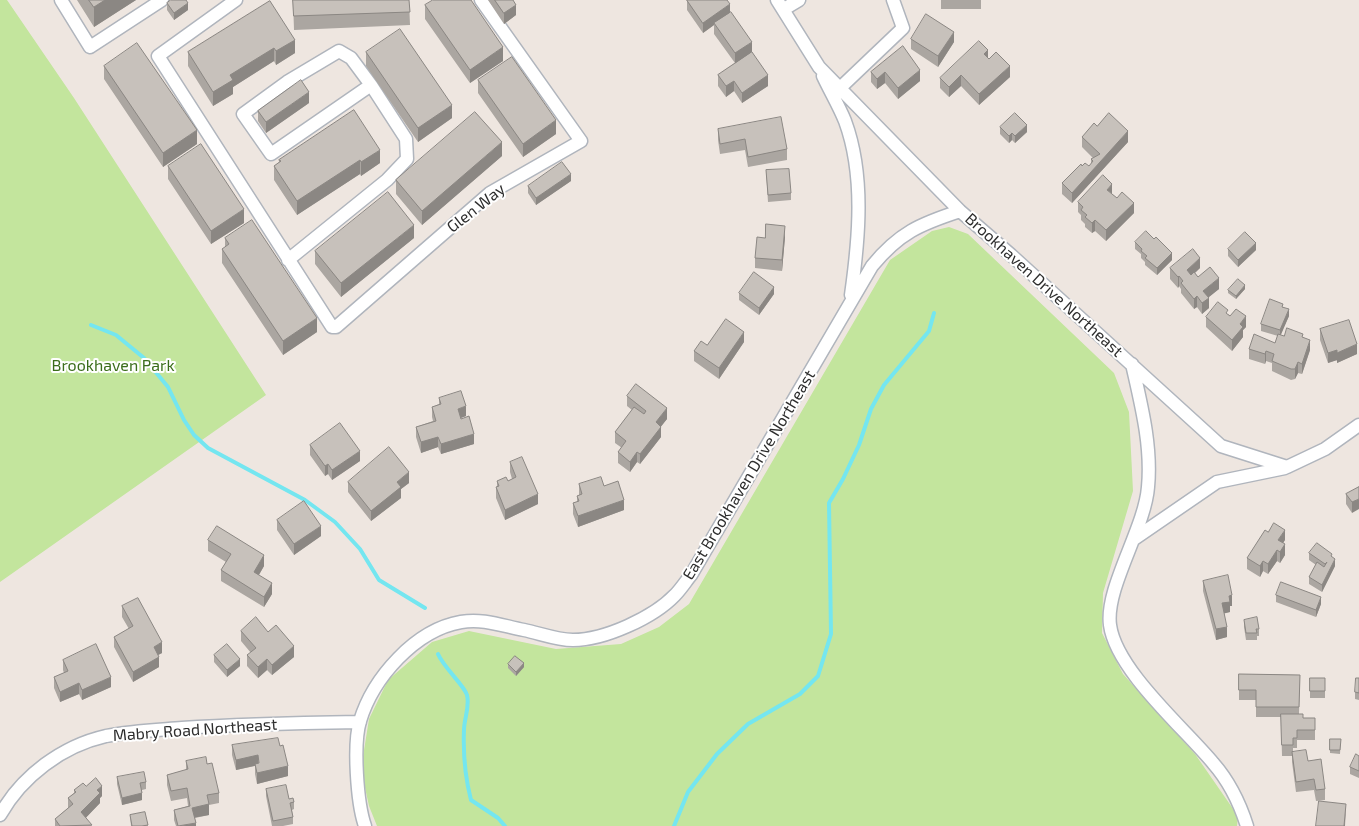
<!DOCTYPE html>
<style>
body{margin:0}
canvas{display:block;background:#eee6e0}
</style>
<canvas width="1359" height="826"></canvas>
<script>
const context = document.querySelector('canvas').getContext('2d');
context.lineJoin = 'round';
function fill(path, color) { context.fillStyle = color; context.fill(path, 'evenodd'); }
function trace(path, color, width, dash) { context.strokeStyle = color; context.lineWidth = width; context.lineCap = dash ? 'butt' : 'round'; context.setLineDash(dash || []); context.stroke(path); }
function write(font, color, halo, rows, align = 'center') {
  context.font = font + ' "Exo 2",sans-serif'; context.lineWidth = 4; context.setLineDash([]); context.textBaseline = 'middle'; context.strokeStyle = halo; context.fillStyle = color; for (const [text, x, y, turn = 0] of rows) {
    context.save(); context.translate(x, y); context.rotate((+turn || 0) * Math.PI / 180); context.textAlign = isNaN(turn) ? turn : align; if (halo) context.strokeText(text, 0, 0); context.fillText(text, 0, 0); context.restore();
  }
}
fill(new Path2D(`
 M0,0H7L74,98L266,395L0,582Z
 M949,227L968,234L1114,373L1129,412L1133,491L1103,593L1102,633L1123,674L1195,754L1238,816L1237,826H377L369,806L361,769L369,719L388,680L432,642L469,631L556,649L621,644L659,627L689,604L890,260L932,231Z`), '#c3e59d');
trace(new Path2D(`
 M91,325L116,335L144,358L168,387L184,420L194,435L208,448L305,500L335,522L360,549L379,580L425,608
 M438,654C444,668 464,685 467,695C470,707 464,719 464,730C463,754 465,777 471,800L498,818L505,826
 M674,826L688,792L717,754L748,724L800,694L818,676L831,634L829,503L843,479L859,445L871,409L884,385L929,331L934,313`), '#74e6f0', 4);
const minor = new Path2D(`
 M61,0L90,47L162,0
 M236,0L158,56L332,327H336L490,193L581,141L481,0
 M777,0L819,67L960,211L1011,255L1221,446L1287,467L1325,449L1359,425
 M784,9L799,0
 M339,51L351,58L371,85L271,154L243,114L287,82Z
 M823,76C830,91 839,106 845,121C865,175 859,239 851,295
 M840,88L903,28L893,0
 M288,260L387,180L407,159L406,139L371,85
 M1132,364C1141,404 1152,446 1148,487C1145,528 1105,588 1110,625C1116,670 1184,728 1213,763C1228,780 1240,804 1247,826
 M1134,539L1217,482L1285,468
 M0,815C22,776 62,746 106,736C131,731 157,730 182,728C241,724 300,723 360,722
 M365,826C357,803 353,744 360,721C373,678 415,630 461,622C483,618 503,626 524,630C539,633 557,640 573,640C604,640 653,618 675,595C681,589 686,581 691,575L872,266C899,233 920,224 960,211`);
trace(minor, '#b0b5bd', 15);
trace(minor, '#fff', 12);
fill(new Path2D(`
 M77,0H136L94,27Z
 M293,0H409L410,25L294,30Z
 M488,0H513L516,15L504,24Z
 M687,0L730,12L752,52L768,86L742,103L734,91L726,97L718,86V75L735,63L714,34V25L703,33L687,10Z
 M941,0H981V9H941Z
 M270,1L295,53L276,65L274,61L233,87V94L213,106L188,66V52Z
 M167,3L188,10L174,20L167,10Z
 M425,5L503,61L470,83L425,19Z
 M911,39L954,42L938,67L911,49Z
 M903,46L920,81L898,99L885,83L877,89L871,82V72Z
 M366,52L452,118L418,142L366,66Z
 M988,58L1010,77L979,105L961,86L949,97L940,88V78Z
 M104,66L197,144L163,167L104,79Z
 M478,80L556,134L523,157L478,93Z
 M309,103L266,133L258,121V111Z
 M354,110L380,163L361,176L360,174L297,215L274,180V166L279,162V160Z
 M1097,126L1128,142L1072,203L1062,194V183L1082,166H1089L1091,164V159L1093,158L1082,147V137Z
 M1000,127L1027,132L1015,143L1012,140L1009,143L1000,134Z
 M718,129L787,149V160L748,167L745,150L720,154L718,140Z
 M502,156L422,225L396,194V180Z
 M168,166L244,223L211,244L168,179Z
 M766,170L791,193V200L768,202Z
 M571,181L536,205L528,193V186Z
 M1112,194L1134,213L1106,241L1095,231L1092,233L1085,227V224L1081,220V215L1078,212V202Z
 M785,237L782,271L755,268V258L765,238Z
 M225,238L317,332L283,355L222,263V249L225,247Z
 M414,238L341,297L315,264V251Z
 M1135,242L1172,260L1157,275L1145,265V262L1141,258V254L1135,249Z
 M1228,249L1256,250L1238,267L1228,256Z
 M1170,268H1200L1195,273L1198,277L1219,289L1208,297L1209,308L1202,314L1197,307L1194,309L1181,293V289L1179,286L1178,288L1170,279Z
 M1245,289L1236,299L1228,293V290Z
 M739,293L774,294L759,315L739,300Z
 M1283,307L1289,316L1280,335L1284,336L1303,338L1310,350L1302,374L1298,373L1295,379L1291,380L1272,371V363L1266,361L1265,364L1249,359V349L1275,343L1278,336L1261,331V324Z
 M1228,314L1246,327L1243,330V337L1232,351L1206,327V317Z
 M1320,329L1357,354L1337,363V360L1328,363L1320,340Z
 M744,342L719,379L694,361V351L707,345Z
 M627,396L667,419L661,426V437L640,464L637,462L630,472L618,463V452L622,448L615,443V432L632,410L627,406Z
 M439,398L466,416L461,418L474,444L441,454L438,447L421,453L416,437V427L433,421L432,417V407L439,404Z
 M310,445L360,461L332,480L328,474L325,476L310,455Z
 M510,462L538,504L505,520L496,498V487H497V481H508L512,479L510,472Z
 M348,482L409,483L401,489V498L371,521L348,492Z
 M579,484L604,486L624,510L578,527L573,514V503L577,502V496L579,495Z
 M1359,487L1352,513L1346,504V494Z
 M277,520L321,536L294,555L277,530Z
 M208,540L264,566L259,575L272,594L264,607L221,581V570L226,562L208,551Z
 M1285,540L1283,543L1285,555L1280,563L1277,561L1268,574L1263,571L1260,577L1247,569V558Z
 M1309,553L1332,557L1335,566L1322,592L1309,584V577L1316,565L1309,560Z
 M1203,581L1232,606H1230V612L1224,613L1227,637L1216,640L1203,591Z
 M1276,595L1321,604L1316,617L1276,602Z
 M122,606L162,653L158,655L159,667L133,682L114,647V637L129,629L122,617Z
 M1244,620L1259,629V636H1257V640H1246L1244,627Z
 M241,631L268,632L294,657L272,675L267,670L258,678L247,666V655L251,653L241,641Z
 M214,655L240,666L227,677L214,662Z
 M63,660L111,687L82,700L79,694L60,702L54,688V677L64,673L63,670Z
 M508,664L524,667L516,676L508,668Z
 M1239,674L1300,675L1299,714L1303,718H1315V740H1297V748H1293V751L1308,761L1325,789V800L1316,801L1314,790L1296,792L1292,762V756H1282L1281,717H1256V700H1239Z
 M1310,678H1325V698H1310Z
 M1359,678V700L1355,699V692Z
 M1330,739H1341L1340,754L1330,753Z
 M232,745L280,746L288,776L257,784L255,774V766L236,770L232,755Z
 M1359,756V778L1350,774V767Z
 M186,761L207,764L219,793V803L209,805V815L195,818L196,826H176L174,820V810L188,806L187,798L171,801L167,785V775L186,770Z
 M117,777L146,782V789L142,790V800L122,805L117,784Z
 M86,786L102,796L100,798V803L85,818L92,826H55V819L68,808V798L74,793V790Z
 M266,789L294,802V809L292,810L293,817V824L283,826H272L266,796Z
 M145,812L148,826H131L130,815Z`), '#aba6a1');
fill(new Path2D(`
 M105,0H136L94,27V7Z
 M188,3V10L174,20V13Z
 M730,4V14L714,23V25L703,33V23Z
 M516,5V15L504,24V13Z
 M954,32V42L938,67V56Z
 M295,40V53L276,65V51Z
 M752,42V52L735,64V53Z
 M503,47V61L470,83V70Z
 M274,48V61L233,87V94L213,106V92L230,75Z
 M988,50V61L984,54Z
 M1010,66V77L979,105V94Z
 M920,70V81L898,99V88Z
 M885,72V83L877,89V79Z
 M768,75V86L742,103V93Z
 M961,75V86L949,97V87Z
 M734,81V91L726,97V86Z
 M309,92V103L266,133V122Z
 M452,105V118L418,142V128Z
 M556,120V134L523,157V144Z
 M1027,125V132L1015,143V136Z
 M197,130V144L163,167V153Z
 M1128,131V142L1072,203V193Z
 M1012,133V140L1009,143V136Z
 M502,142V156L422,225V211Z
 M380,150V163L361,176V162Z
 M360,160V174L297,215V201Z
 M571,174V181L536,205V198Z
 M1112,184V194L1107,190Z
 M1134,203V213L1106,241V230Z
 M244,209V223L211,244V231Z
 M1095,220V231L1092,233V223Z
 M414,225V238L341,297V283Z
 M785,226V237L782,271V260Z
 M1256,243V250L1238,267V260Z
 M1172,253V260L1157,275V268Z
 M1200,258V268L1187,280V270Z
 M1179,276V286L1178,288V277Z
 M1219,278V289L1203,302V291Z
 M1245,285V289L1236,299V296Z
 M774,287V294L759,315V308Z
 M1197,296V307L1194,309V299Z
 M1209,298V308L1202,314V303Z
 M1289,309V316L1280,337V330Z
 M1246,316V327L1243,330V337L1232,351V340L1240,324Z
 M317,318V332L283,355V341Z
 M744,332V342L719,379V368Z
 M1310,340V350L1302,374V364Z
 M1357,344V354L1337,363V353Z
 M1337,350V360L1328,363V353Z
 M1266,351V361L1265,364V354Z
 M1298,362V373L1295,379V369Z
 M466,406V416L458,419V409Z
 M667,408V419L656,433V422Z
 M661,427V437L640,464V454Z
 M474,434V444L441,454V444Z
 M438,437V447L421,453V442Z
 M360,451V461L332,480V470Z
 M637,452V462L630,472V462Z
 M328,464V474L325,476V466Z
 M409,472V483L401,489V498L371,521V511L397,482Z
 M538,494V504L505,520V510Z
 M1359,499V509L1352,513V502Z
 M624,500V510L578,527V516Z
 M321,526V536L294,555V544Z
 M1285,530V540L1278,551V540Z
 M1285,544V555L1280,563V552Z
 M1277,550V561L1268,574V564Z
 M264,555V566L254,583V572Z
 M1335,559V566L1322,592V585Z
 M1263,561V571L1260,577V566Z
 M272,583V594L264,607V597Z
 M1232,595V606H1230V612L1222,614V603L1229,596Z
 M1321,597V604L1316,617V610Z
 M1227,627V637L1216,640V629Z
 M162,642V653L154,657V647Z
 M294,646V657L272,675V665Z
 M159,657V667L133,682V672Z
 M240,659V666L227,677V670Z
 M267,659V670L258,678V667Z
 M524,663V667L516,676V672Z
 M111,677V687L82,700V690Z
 M79,683V694L60,702V692Z
 M258,755V765L236,770V760Z
 M288,766V776L257,784V773Z
 M102,786V796L100,798V803L81,823V812L97,790Z
 M142,793V800L122,805V798Z
 M209,804V815L192,818V808Z
 M1346,804L1345,826H1344Z
 M196,823V826H181Z`), '#8b8783');
const building = new Path2D(`
 M89,0H105L94,7Z
 M171,0H186L188,3L174,13L167,3Z
 M293,0H409L410,12L294,16Z
 M433,0H471L503,47L470,70L425,5Z
 M495,0H513L516,5L504,13Z
 M687,0H727L730,4L703,23Z
 M270,1L295,40L276,51L274,48L230,75L233,80L213,92L188,52Z
 M731,12L752,42L735,53L714,23Z
 M926,14L954,32L938,56L911,39Z
 M400,29L452,105L418,128L366,52Z
 M979,41L988,50L984,54L989,59L996,52L1010,66L979,94L961,75L949,87L940,78Z
 M137,43L197,130L163,153L104,66Z
 M903,46L920,70L898,88L885,72L877,79L871,72Z
 M752,52L768,75L742,93L734,81L726,86L718,75Z
 M512,57L556,120L523,144L478,80Z
 M301,80L309,92L266,122L258,111Z
 M354,110L380,150L361,162L360,160L297,201L274,166L281,161L279,160Z
 M475,112L502,142L422,211L396,180Z
 M1015,113L1027,125L1015,136L1012,133L1009,136L1000,127Z
 M1109,113L1128,131L1072,193L1062,183L1081,164L1082,166L1085,163L1089,166L1093,161L1091,159L1100,154L1082,137L1094,123L1097,126Z
 M781,117L787,149L748,157L745,139L720,144L718,129Z
 M201,144L244,209L211,231L168,166Z
 M562,162L571,174L536,198L528,186Z
 M789,169L791,193L768,195L766,170Z
 M1103,175L1112,184L1107,190L1117,198L1122,192L1134,203L1106,230L1095,220L1092,223L1085,217L1087,215L1081,210L1083,207L1078,202Z
 M388,192L414,225L341,283L315,251Z
 M252,220L317,318L283,341L222,249L229,244L225,238Z
 M766,224L785,226L782,260L755,258L757,237L765,238Z
 M1146,231L1154,239L1156,237L1172,253L1157,268L1145,258L1147,256L1141,251L1142,249L1135,242Z
 M1245,232L1256,243L1238,260L1228,249Z
 M1193,249L1200,258L1187,270L1191,275L1194,272L1198,277L1210,267L1219,278L1203,291L1209,298L1202,303L1197,296L1194,299L1181,283L1183,281L1179,276L1178,277L1170,268Z
 M754,272L774,287L759,308L739,293Z
 M1238,279L1245,285L1236,296L1228,290Z
 M1270,299L1283,304L1282,307L1289,309L1280,330L1261,324Z
 M1218,302L1228,310L1226,313L1230,316L1236,309L1246,316L1240,324L1243,327L1232,340L1206,317Z
 M726,319L744,332L719,368L694,351L701,341L707,345Z
 M1349,320L1357,344L1337,353V350L1328,353L1320,329Z
 M1287,328L1303,334L1302,337L1310,340L1302,364L1298,362L1295,369H1291L1272,361L1274,354L1266,351L1265,354L1249,349L1254,334L1275,343L1278,334L1284,336Z
 M636,384L667,408L656,422L661,427L640,454L637,452L630,462L618,452L626,441L615,432L634,407L644,414L646,411L627,396Z
 M461,391L466,406L458,409L461,419L469,416L474,434L441,444L438,437L421,442L416,427L436,421L432,407L441,404L439,398Z
 M340,423L360,451L332,470L328,464L325,466L310,445Z
 M389,447L409,472L397,482L401,487L371,511L348,482Z
 M522,457L538,494L505,510L496,487L499,486L497,481L506,477L508,481L516,477L510,462Z
 M601,477L604,486L618,481L624,500L578,516L573,503L579,501L577,496L582,494L579,484Z
 M1359,487V499L1352,502L1346,494Z
 M304,501L321,526L294,544L277,520Z
 M1274,523L1285,530L1278,540L1285,544L1280,552L1277,550L1268,564L1263,561L1260,566L1247,558L1265,530L1268,532Z
 M217,526L264,555L254,572L272,583L264,597L221,570L231,554L208,540Z
 M1317,543L1332,554L1331,556L1335,559L1322,585L1309,577L1317,562L1324,567L1327,562L1325,564L1309,553Z
 M1228,575L1232,595L1229,596L1230,602L1222,603L1227,627L1216,629L1203,581Z
 M1281,582L1321,597L1316,610L1276,595Z
 M138,598L162,642L154,647L159,657L133,672L114,637L133,626L122,606Z
 M256,617L268,632L276,625L294,646L272,665L267,659L258,667L247,655L256,648L241,631Z
 M1257,617L1259,629H1256L1257,633H1246L1244,620Z
 M96,644L111,677L82,690L79,683L60,692L54,677L68,671L63,660Z
 M227,644L240,659L227,670L214,655Z
 M515,656L524,663L516,672L508,664Z
 M1239,674L1300,675L1299,707H1256V690H1239Z
 M1310,678H1325V691H1310Z
 M1356,678H1359V693L1355,692Z
 M1281,714H1303V718H1315V730H1297V738H1293V745H1282Z
 M278,738L280,746L283,745L288,766L257,773L255,764L259,763L258,755L236,760L232,745Z
 M1330,739H1341L1340,750H1330Z
 M1306,750L1308,761L1321,759L1325,789L1316,790L1314,779L1296,782L1292,752Z
 M1356,754L1359,756V771L1350,767Z
 M206,757L207,764L212,763L219,793L207,795L209,804L192,808L196,823L178,826L174,810L190,806L187,788L171,791L167,775L188,769L186,761Z
 M144,772L146,782L140,783L142,793L122,798L117,777Z
 M96,778L102,786L97,790L100,793L81,812L92,825L60,826L55,819L73,804L68,798L76,792L74,790L83,783L86,786Z
 M286,785L289,799L293,798L294,802L290,803L293,817L273,821L266,789Z
 M1319,801L1346,804L1344,826H1316Z
 M145,812L148,825L142,826H132L130,815Z`);
fill(building, '#c7c1bb');
trace(building, '#8b8783', 1);
write('16px', '#2d2d2d', '#fff', [
 ["Glen Way",476,208,-38],
 ["Brookhaven Drive Northeast",1044,285,42],
 ["East Brookhaven Drive Northeast",749,475,-59],
 ["Mabry Road Northeast",195,730,-4]
]);
write('16px', '#3b6d1b', '#fff', [
 ["Brookhaven Park",113,366]
]);
</script>
